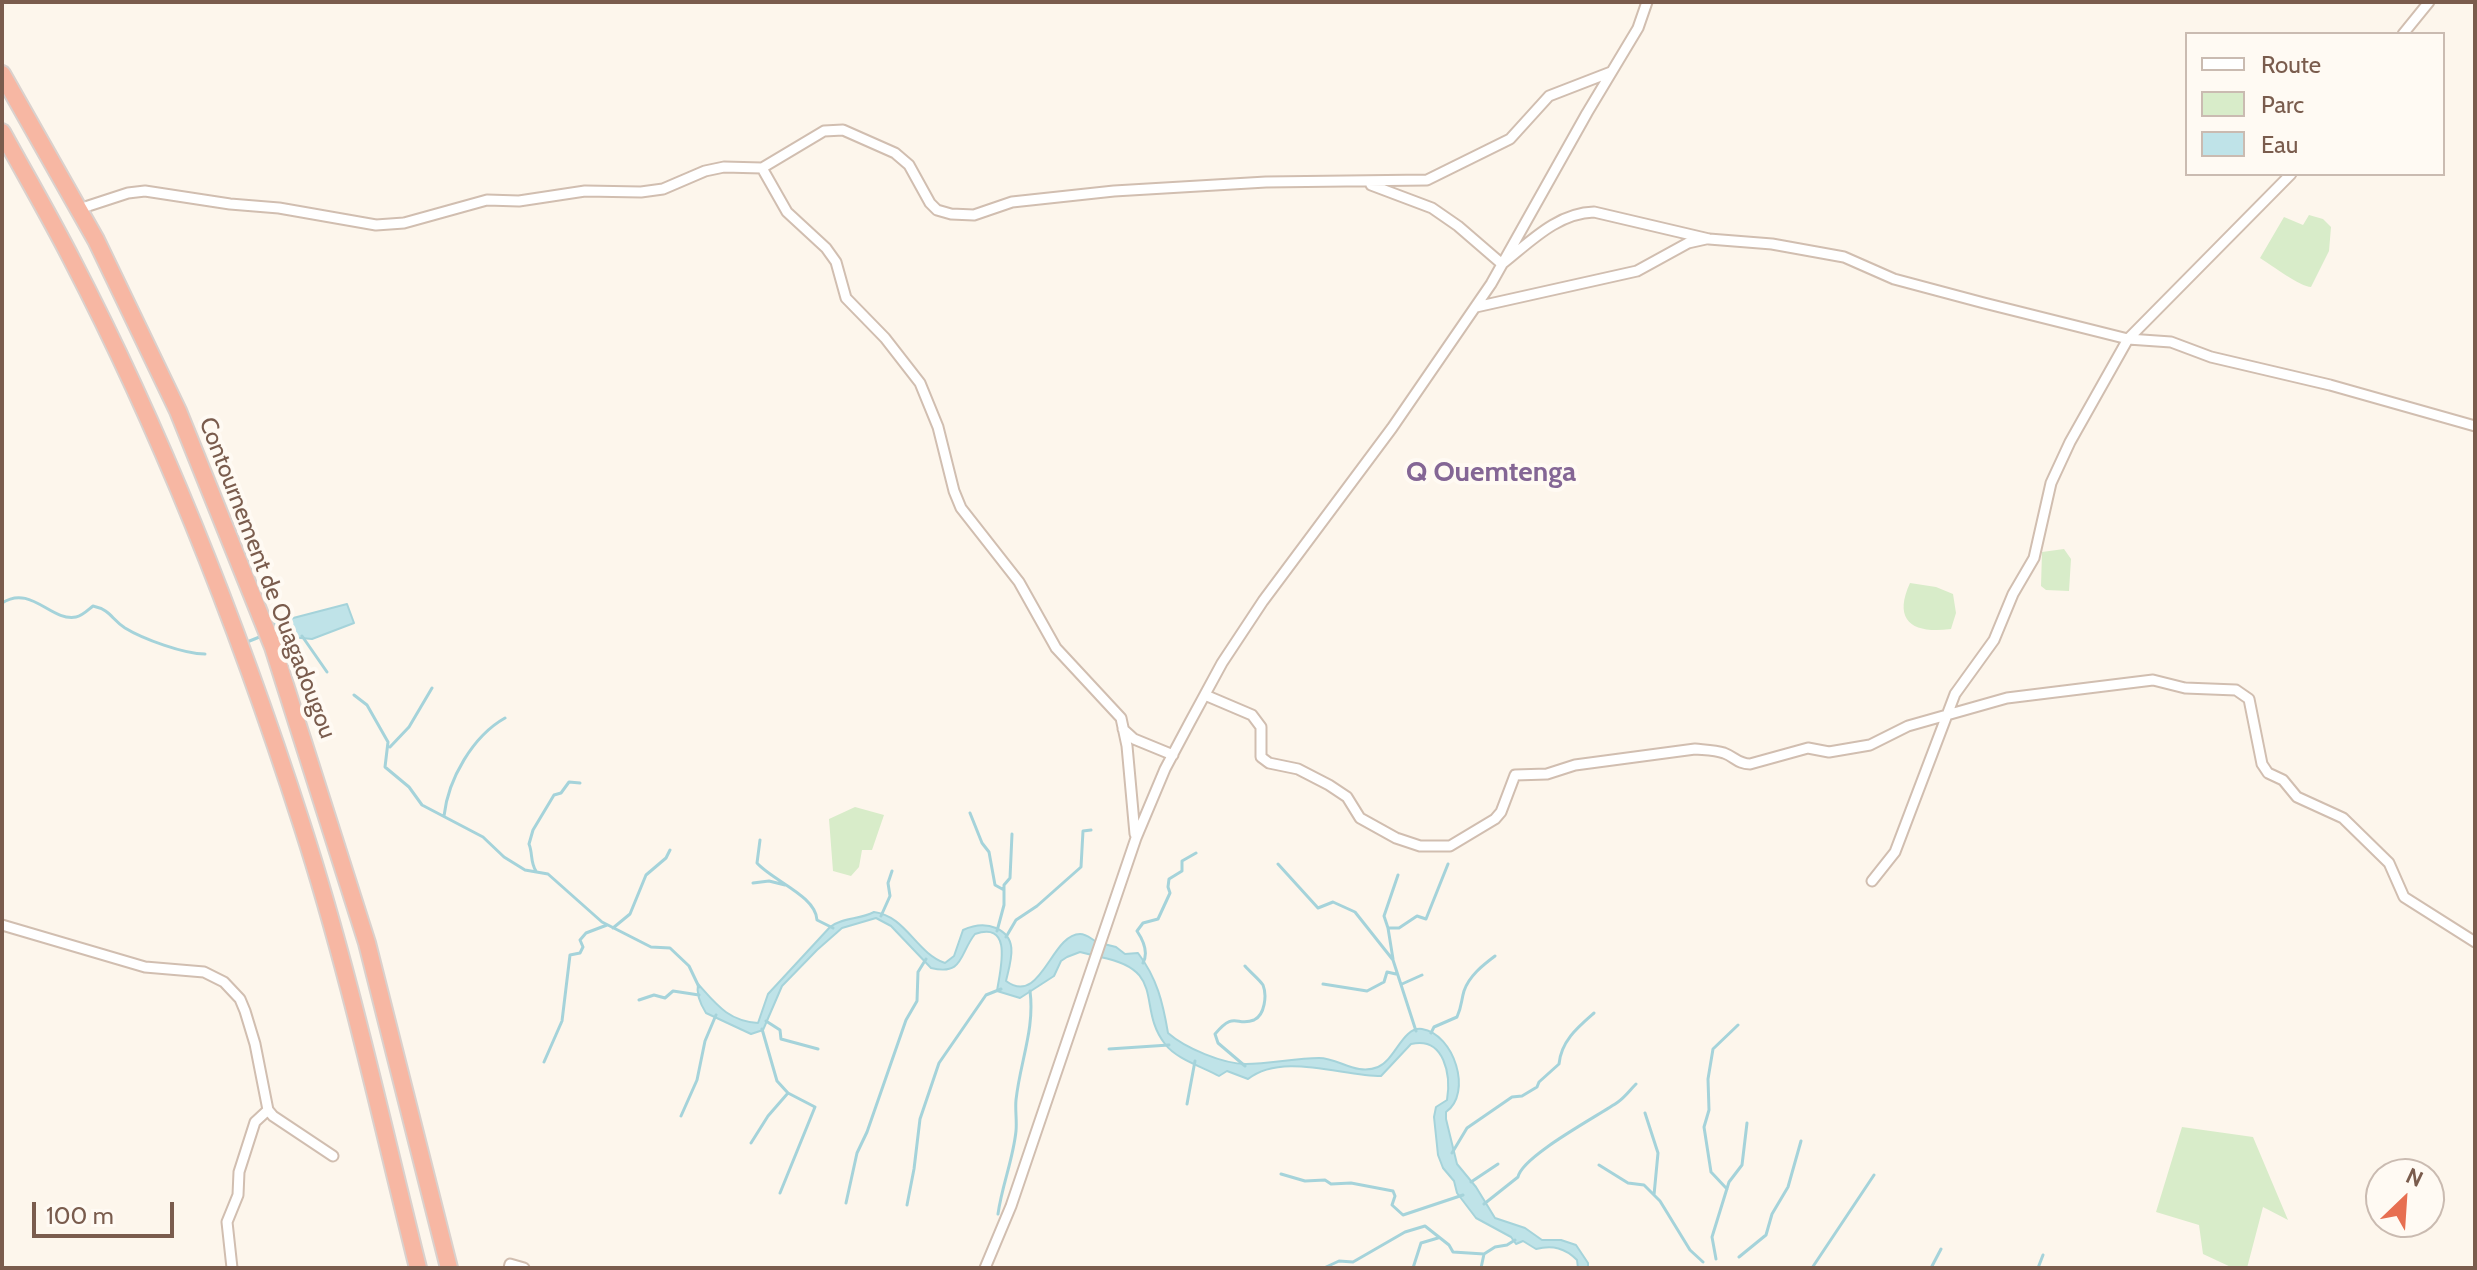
<!DOCTYPE html>
<style>
body{margin:0}
#map{position:relative;width:2477px;height:1270px;overflow:hidden;background:#fdf6ec;font-family:Cabin,sans-serif}
canvas{display:block}
.frame{position:absolute;inset:0;border:4px solid #7a5c4d;pointer-events:none}
.legend{position:absolute;left:2185px;top:32px;width:260px;height:144px;box-sizing:border-box;background:#fffaf3;border:2px solid #cabbb1;margin:0;padding:10px 14px;list-style:none;font-size:24px;color:#7a5c4d}
.legend li{display:flex;align-items:center;gap:16px;height:40px}
.legend b{width:40px;border:2px solid #cabbb1}
.north{position:absolute;left:2365px;top:1158px;width:80px;height:80px;box-sizing:border-box;background:#fffaf3;border:2px solid #cabbb1;border-radius:50%;rotate:25deg;font-size:22px;font-weight:700;line-height:32px;text-align:center;color:#7a5c4d}
.north::after{content:'';display:block;margin:auto;width:28px;height:36px;background:#e76f51;clip-path:polygon(50% 0,100% 100%,50% 72%,0 100%)}
.scale{position:absolute;left:32px;top:1202px;width:142px;height:36px;box-sizing:border-box;border:4px solid #7a5c4d;border-top:0;padding-left:10px;font-size:24px;line-height:28px;white-space:nowrap;color:#7a5c4d;-webkit-text-stroke:6px #fffaf3;paint-order:stroke}
</style>
<div id="map">
<canvas width="2477" height="1270"></canvas>
<div class="frame"></div>
<ul class="legend">
<li><b style="height:10px;background:#fff"></b>Route</li>
<li><b style="height:22px;background:#d8ecc9"></b>Parc</li>
<li><b style="height:22px;background:#bfe3e8"></b>Eau</li>
</ul>
<div class="north">N</div>
<div class="scale">100 m</div>
</div>
<script>
const context = document.querySelector('canvas').getContext('2d');
context.lineJoin = 'round';
function fill(path, color) { context.fillStyle = color; context.fill(path, 'evenodd'); }
function trace(path, color, width, dash) { context.strokeStyle = color; context.lineWidth = width; context.lineCap = dash ? 'butt' : 'round'; context.setLineDash(dash || []); context.stroke(path); }
function write(font, color, halo, rows, align = 'center') {
  context.font = font + ' Cabin,sans-serif'; context.lineWidth = 8; context.setLineDash([]); context.textBaseline = 'middle'; context.strokeStyle = halo; context.fillStyle = color; for (const [text, x, y, turn = 0] of rows) {
    context.save(); context.translate(x, y); context.rotate((+turn || 0) * Math.PI / 180); context.textAlign = isNaN(turn) ? turn : align; if (halo) context.strokeText(text, 0, 0); context.fillText(text, 0, 0); context.restore();
  }
}
fill(new Path2D(`
 M2309,215L2323,219L2331,227L2329,251L2311,287C2301,287 2271,265 2260,258L2284,217L2303,225Z
 M2064,549L2071,559L2069,591L2046,590L2041,586L2042,552Z
 M1910,583L1936,587L1953,594L1956,613L1951,629C1914,634 1892,622 1910,583Z
 M855,807L884,815L872,850H862L859,867L851,876L833,871L829,819Z
 M2182,1127L2253,1137L2288,1220L2263,1207L2247,1268H2233L2203,1254L2199,1225L2156,1212Z`), '#d8ecc9');
const water = new Path2D(`
 M347,604L354,623L312,639L279,636L274,623Z
 M874,912C906,916 916,953 945,963L954,956L963,930C974,925 984,923 996,928C1019,938 1011,960 1006,981C1041,1007 1051,934 1080,934C1087,934 1091,939 1097,942L1092,955L1080,952L1067,957L1061,961L1054,976L1020,998L997,991C1000,970 1014,921 975,934C959,954 964,976 931,968L891,926L876,918L842,928L817,950L782,986L763,1030L751,1034L706,1013C701,1005 696,994 698,984C716,1004 728,1021 758,1023L768,994L830,927C843,917 859,920 874,912Z
 M1104,944L1116,947L1125,954L1138,953C1157,978 1163,1003 1168,1033C1185,1048 1223,1064 1246,1064C1270,1064 1295,1058 1319,1058C1339,1058 1356,1076 1378,1067C1395,1060 1403,1026 1422,1029C1454,1034 1473,1093 1446,1112V1119L1457,1164L1476,1187L1495,1218L1525,1228L1542,1240H1561L1576,1245L1588,1263V1268H1578L1577,1260C1565,1248 1553,1245 1536,1249L1523,1241L1516,1244L1511,1237L1476,1218L1457,1193L1454,1181L1443,1168L1438,1155L1434,1117L1436,1107L1447,1100C1451,1076 1445,1036 1411,1044L1381,1076C1342,1076 1282,1052 1248,1079L1227,1071L1219,1076C1203,1067 1176,1059 1165,1044C1136,1007 1168,970 1100,957Z`);
fill(water, '#bfe3e8');
trace(water, '#a5d3da', 2);
trace(new Path2D(`
 M2,603C31,584 51,622 76,617C82,616 88,610 93,606C111,610 111,619 125,628C143,639 184,654 205,654
 M302,636L327,672
 M247,642L262,636
 M354,695L367,705L388,742L385,767L409,787L422,805L483,837L504,857L525,870L548,874L602,922L651,947L670,948L689,966L699,987
 M390,747L409,727L432,688
 M970,813L982,843L989,852L995,885L1004,890
 M444,816C448,779 473,736 505,718
 M760,840L757,863C773,881 816,896 817,920L833,928
 M1278,864L1318,908L1333,902L1355,912L1393,960L1416,1031
 M536,871C530,862 533,854 529,844L533,830L554,795L561,793L569,782L580,783
 M753,883L769,881L785,885
 M881,916L890,896L888,883L892,871
 M613,928L630,914L646,875L666,858L670,850
 M1388,928L1384,916L1398,875
 M997,931L1004,905V885L1010,878L1012,834
 M1006,937L1016,920L1037,906L1081,867L1083,831L1091,830
 M1393,959L1388,928H1399L1417,916L1426,919L1448,864
 M1143,963C1149,952 1143,940 1137,931L1143,923L1158,919L1170,893L1168,887L1169,879L1182,871V861L1196,853
 M1323,984L1367,991L1384,982L1387,972L1396,974
 M1402,984L1422,975
 M639,1000L654,995L665,998L673,991L699,995
 M766,1021L780,1030L781,1039L818,1049
 M1431,1033L1434,1027L1457,1017C1462,1006 1461,1001 1464,991C1469,976 1483,965 1495,956
 M1109,1049L1169,1045
 M544,1062L562,1021L570,955L580,953L583,947L580,940L586,933L607,925
 M1245,1066L1218,1043L1215,1034C1235,1010 1236,1027 1254,1020C1265,1015 1267,995 1263,985C1259,979 1250,972 1245,966
 M1187,1104L1195,1061
 M1645,1113L1658,1153L1654,1195
 M681,1116L697,1080L705,1041L716,1015
 M751,1143L768,1116L788,1093L777,1081L762,1029
 M1452,1153L1467,1128L1512,1097L1522,1096L1537,1087L1539,1082L1559,1064C1561,1041 1578,1027 1594,1013
 M1599,1165L1628,1183L1644,1185L1660,1201L1690,1250L1703,1262
 M1281,1174L1305,1181L1325,1180L1331,1184L1351,1183L1393,1191L1395,1196L1392,1205L1403,1215L1463,1195
 M1471,1182L1498,1164
 M1727,1189L1711,1172L1704,1127L1709,1110L1708,1079L1713,1049L1738,1025
 M780,1193L815,1107L788,1093
 M846,1203L857,1153L867,1132L906,1020L917,1001L918,972L926,959
 M1484,1204L1518,1177C1522,1156 1598,1116 1618,1102C1625,1097 1630,1090 1636,1084
 M907,1205L914,1169L920,1119L939,1063L986,995L1001,989
 M998,1214C1002,1185 1013,1160 1016,1131C1017,1120 1015,1110 1016,1100C1020,1062 1035,1029 1030,991
 M1739,1257L1766,1235L1772,1214L1788,1187L1801,1141
 M1716,1259L1712,1237L1729,1182L1742,1165L1747,1123
 M1324,1268L1339,1261L1353,1262L1405,1232L1425,1226L1449,1245L1453,1252L1484,1254L1495,1247L1507,1245L1515,1240
 M1413,1268L1421,1243L1438,1238
 M1481,1268L1484,1254
 M1812,1268L1874,1175
 M1931,1268L1941,1249
 M2038,1268L2043,1255`), '#a5d3da', 3);
const street = new Path2D(`
 M2403,34L2429,2
 M762,168L787,212L826,248L836,262L846,298L885,338L920,383L938,427L954,491L961,508L1019,582L1056,648L1121,718L1127,746L1135,834
 M1371,185L1432,208L1458,226L1502,264C1530,242 1557,213 1594,212L1709,239L1772,244L1844,257L1894,279L1984,303L2128,339L2171,342L2211,357L2330,385L2475,426
 M79,209L128,193L145,191L230,204L279,208L376,225L404,223L487,200L519,201L585,191L641,192L663,189L705,171L724,167L762,168L824,131L843,130L895,153L909,165L930,203L937,210L951,214L974,215L1012,202L1114,191L1266,182L1427,180L1510,139L1549,96L1611,72
 M1476,307L1637,271L1688,243L1706,239
 M1205,695L1252,715L1261,727V757L1269,763L1298,769L1329,785L1347,797L1360,818L1396,838L1420,846H1450L1495,819L1501,812L1515,775L1547,774L1575,765L1695,749C1705,750 1715,750 1724,753C1735,757 1738,764 1750,764L1808,748L1829,752L1870,745L1908,726L2007,698L2153,680L2185,688L2236,690L2249,699L2262,764L2268,773L2283,780L2297,797L2343,818L2389,863L2404,897L2475,942
 M1123,729L1134,739L1173,755
 M1872,881L1895,852L1955,694L1994,640L2013,594L2034,558L2051,483L2070,442L2128,339L2291,174
 M2,925L145,967L204,972L224,982L240,999L245,1011L255,1044L268,1110L273,1116L333,1156
 M232,1268L227,1222L238,1195L239,1172L255,1122L268,1110
 M509,1268L510,1264L524,1268
 M985,1268L1011,1206L1136,838L1165,769L1190,722L1222,663L1263,601L1392,428L1491,284L1587,113L1638,28L1647,2`);
const highway = new Path2D(`
 M2,74L96,240L178,411L273,647L367,943L449,1268
 M2,132C25,174 50,217 72,260C166,441 240,632 302,825C349,971 381,1120 418,1268`);
trace(street, '#d1beb0', 13);
trace(highway, '#dad1cd', 20);
trace(street, '#fff', 9);
trace(highway, '#f7b7a3', 16);
write('24px', '#7a5c4d', '#fffaf3', [
 ["Contournement de Ouagadougou",267,578,69]
]);
write('bold 28px', '#846695', '#fffaf3', [
 ["Q Ouemtenga",1491,473]
]);
</script>
